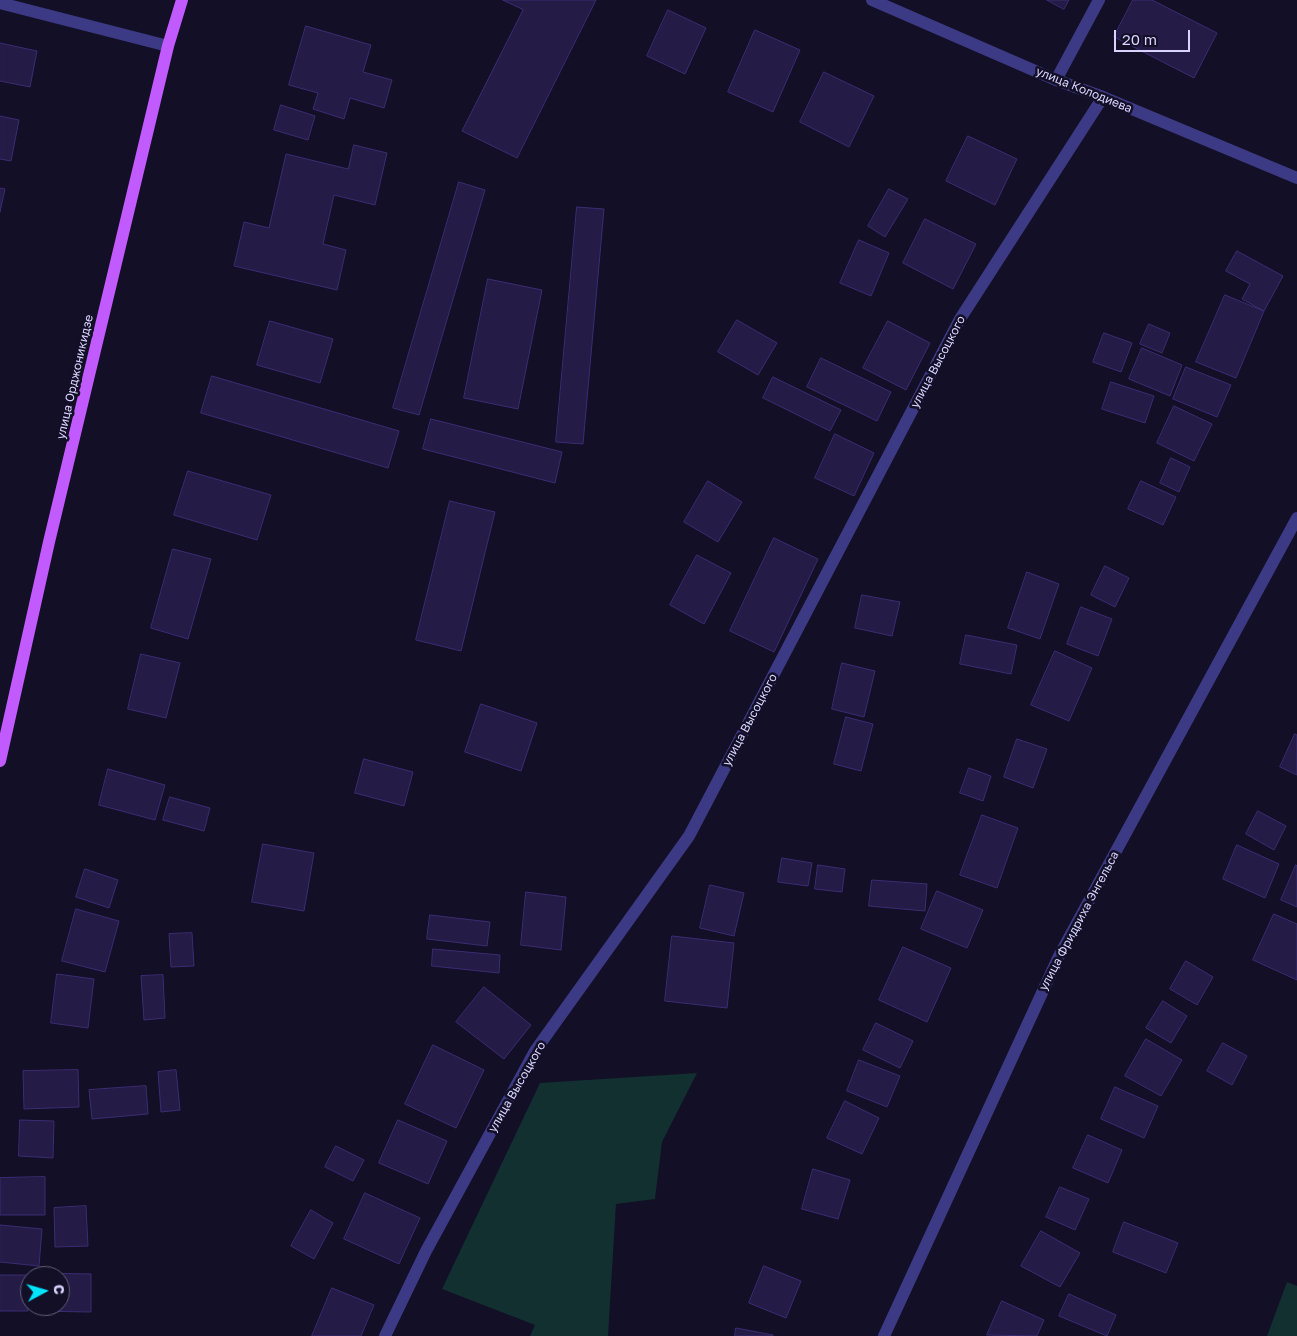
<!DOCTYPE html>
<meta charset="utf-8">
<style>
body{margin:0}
#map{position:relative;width:1297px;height:1336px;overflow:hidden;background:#130f26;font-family:"Golos Text",sans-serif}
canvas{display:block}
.north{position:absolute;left:20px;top:1266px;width:50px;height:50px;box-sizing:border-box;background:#130f26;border:1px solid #625e7d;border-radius:50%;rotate:84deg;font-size:14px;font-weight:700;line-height:20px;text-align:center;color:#d9d4ff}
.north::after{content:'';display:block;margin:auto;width:18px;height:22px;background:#00e5ff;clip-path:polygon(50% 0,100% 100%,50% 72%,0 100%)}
.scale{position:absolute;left:1114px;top:30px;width:76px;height:22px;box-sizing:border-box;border:2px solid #d9d4ff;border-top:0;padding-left:6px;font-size:15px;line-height:18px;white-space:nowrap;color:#d9d4ff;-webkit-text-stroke:4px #130f26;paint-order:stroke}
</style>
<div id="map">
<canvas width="1297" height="1336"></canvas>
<div class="north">С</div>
<div class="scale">20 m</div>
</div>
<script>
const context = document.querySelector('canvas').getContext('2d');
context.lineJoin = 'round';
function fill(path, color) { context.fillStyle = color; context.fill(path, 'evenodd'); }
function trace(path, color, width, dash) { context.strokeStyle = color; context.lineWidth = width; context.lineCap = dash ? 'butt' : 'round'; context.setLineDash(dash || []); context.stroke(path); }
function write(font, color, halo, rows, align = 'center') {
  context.font = font + ' "Golos Text",sans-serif'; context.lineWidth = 5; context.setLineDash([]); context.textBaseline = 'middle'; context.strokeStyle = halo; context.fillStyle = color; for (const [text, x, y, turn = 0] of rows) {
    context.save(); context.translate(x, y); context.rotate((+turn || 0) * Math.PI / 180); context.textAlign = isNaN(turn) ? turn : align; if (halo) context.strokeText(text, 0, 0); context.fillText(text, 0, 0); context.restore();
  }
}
fill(new Path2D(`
 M697,1073L662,1142L655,1199L616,1204L608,1336H530L535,1325L442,1289L540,1083Z
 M1287,1282L1297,1286V1336H1267Z`), '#12302f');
const building = new Path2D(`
 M503,0H596L517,158L462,131L523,10Z
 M1047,0H1069L1064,9Z
 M1133,0H1152L1217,33L1194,78L1114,37Z
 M668,10L706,28L685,74L647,56Z
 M306,26L371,45L363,72L392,80L384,108L350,98L344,119L313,109L318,93L289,85Z
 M755,30L800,50L773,112L728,92Z
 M0,43L37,51L30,87L0,81Z
 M824,72L874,96L849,147L800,122Z
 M281,105L315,116L308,140L274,130Z
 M0,116L19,120L11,161L0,159Z
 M968,136L1017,159L995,205L946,181Z
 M354,145L387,153L375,205L334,195L323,244L346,250L337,290L234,266L244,222L269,228L286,154L348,169Z
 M459,182L485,190L419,415L393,408Z
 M0,188L5,189L0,212Z
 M889,189L908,199L885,237L868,226Z
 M577,207L604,209L583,444L556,442Z
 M925,219L976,244L953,289L903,263Z
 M859,240L889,253L871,296L840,283Z
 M1237,251L1283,276L1264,311L1242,299L1250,284L1226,271Z
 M488,279L542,290L518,409L464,398Z
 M1225,295L1264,311L1236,378L1196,362Z
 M737,320L777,343L758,375L718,352Z
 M270,321L333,339L320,383L257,365Z
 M888,321L930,343L906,390L863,368Z
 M1149,324L1170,333L1162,353L1140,344Z
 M1104,333L1132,343L1121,372L1093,362Z
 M1142,348L1182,365L1170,396L1129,379Z
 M821,358L891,392L877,421L807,387Z
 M1186,367L1231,385L1217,417L1173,399Z
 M212,376L399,431L388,468L201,413Z
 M773,377L841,410L830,431L763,398Z
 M1111,382L1154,396L1145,423L1102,409Z
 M1174,406L1212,424L1194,461L1157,443Z
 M431,419L562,452L555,483L423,449Z
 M835,434L874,453L854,496L815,478Z
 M1171,458L1190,467L1179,492L1160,483Z
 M188,471L271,495L257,540L174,515Z
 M708,481L742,502L718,542L684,522Z
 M1141,481L1176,497L1163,525L1128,509Z
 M450,501L495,512L461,651L416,640Z
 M774,538L818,559L774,652L730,631Z
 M173,549L211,559L188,639L151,628Z
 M697,555L731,573L704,624L670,605Z
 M1105,566L1129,578L1115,607L1091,595Z
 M1027,572L1059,584L1040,639L1008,628Z
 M862,595L900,602L892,636L855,628Z
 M1081,607L1112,619L1098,656L1067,644Z
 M966,635L1017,645L1011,674L960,664Z
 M1055,651L1092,668L1069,721L1031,705Z
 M141,654L180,663L166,718L128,709Z
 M842,663L875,671L864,717L832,709Z
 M481,704L537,723L521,771L465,752Z
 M846,717L873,724L861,771L834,764Z
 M1295,734L1297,735V775L1280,767Z
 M1017,739L1047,749L1033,788L1004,777Z
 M364,759L413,772L404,806L355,793Z
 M969,768L991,776L983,801L960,793Z
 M108,769L165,785L155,820L99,805Z
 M170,797L210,808L204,831L163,820Z
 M1258,811L1286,826L1274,850L1246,834Z
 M982,815L1018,828L997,888L960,875Z
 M263,844L314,853L304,911L252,902Z
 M1237,845L1279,864L1265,898L1223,879Z
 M782,858L812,863L808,886L778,882Z
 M818,865L845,869L842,892L815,889Z
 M1296,865L1297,866V907L1281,900Z
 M85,869L118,880L109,908L76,897Z
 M872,880L927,884L925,911L869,906Z
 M710,885L744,893L734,936L700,928Z
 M937,891L983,910L967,948L921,929Z
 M526,892L566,897L561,950L521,945Z
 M76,909L119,921L105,972L62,961Z
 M1274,914L1297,924V980L1253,960Z
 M430,915L490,922L487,946L427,939Z
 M192,933L194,966L171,967L169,934Z
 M672,936L734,943L727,1008L665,1001Z
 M903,947L951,968L927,1022L879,1000Z
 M433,949L500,955L499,973L432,966Z
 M1186,961L1213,977L1197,1005L1170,989Z
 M57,974L94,979L88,1028L51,1023Z
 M163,975L165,1018L144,1020L141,976Z
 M484,987L531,1025L504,1059L456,1022Z
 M1163,1001L1187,1016L1171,1043L1146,1028Z
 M876,1023L913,1041L900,1068L863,1050Z
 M1146,1039L1182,1060L1161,1096L1125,1076Z
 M1223,1043L1247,1056L1232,1085L1207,1071Z
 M433,1045L484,1070L456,1128L405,1104Z
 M859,1060L900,1076L887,1107L847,1091Z
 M78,1070L79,1107L24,1109L23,1071Z
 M176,1070L180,1110L161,1112L158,1072Z
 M146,1086L148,1114L92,1119L89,1090Z
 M1115,1087L1158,1106L1144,1138L1101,1119Z
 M845,1101L879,1118L862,1154L827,1138Z
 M20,1120L54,1121L53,1158L19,1156Z
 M398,1120L447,1141L428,1184L379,1163Z
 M1088,1135L1122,1150L1108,1183L1073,1168Z
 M336,1146L364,1160L353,1181L325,1167Z
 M813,1169L850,1180L838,1219L802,1209Z
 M45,1177V1215H0V1178Z
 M1060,1187L1089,1199L1075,1230L1046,1217Z
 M365,1193L420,1218L399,1264L344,1239Z
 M86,1206L88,1246L55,1247L54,1208Z
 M311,1210L333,1223L314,1259L291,1246Z
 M1124,1222L1178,1243L1166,1273L1113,1252Z
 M0,1225L42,1229L39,1266L0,1262Z
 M1041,1231L1080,1253L1060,1287L1021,1266Z
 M764,1266L801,1281L786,1318L749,1303Z
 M34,1273L91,1274V1312L34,1311V1306H60V1276H34Z
 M0,1275H28V1311H0Z
 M332,1288L374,1305L361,1336H312Z
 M1069,1294L1116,1315L1107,1336L1059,1316Z
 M1002,1301L1044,1320L1037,1336L987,1335Z
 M736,1328L773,1335V1336H735Z`);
fill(building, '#241b47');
trace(building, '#3b2d73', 1);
trace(new Path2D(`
 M872,0L1056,80L1103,97L1297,178
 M0,3L168,46
 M1056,80L1099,0
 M385,1336L426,1251L535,1051L689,836L960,319L1103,97
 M884,1336L1059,956L1297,518`), '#3d3a85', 12);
trace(new Path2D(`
 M0,761L49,542L168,46L182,0`), '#c25bff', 12);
write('12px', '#d9d4ff', '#130f26', [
 ["улица Колодиева",1084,90,22],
 ["улица Высоцкого",938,362,-62],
 ["улица Орджоникидзе",75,377,-77],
 ["улица Высоцкого",750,720,-62],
 ["улица Фридриха Энгельса",1079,921,-62],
 ["улица Высоцкого",517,1087,-60]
]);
</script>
